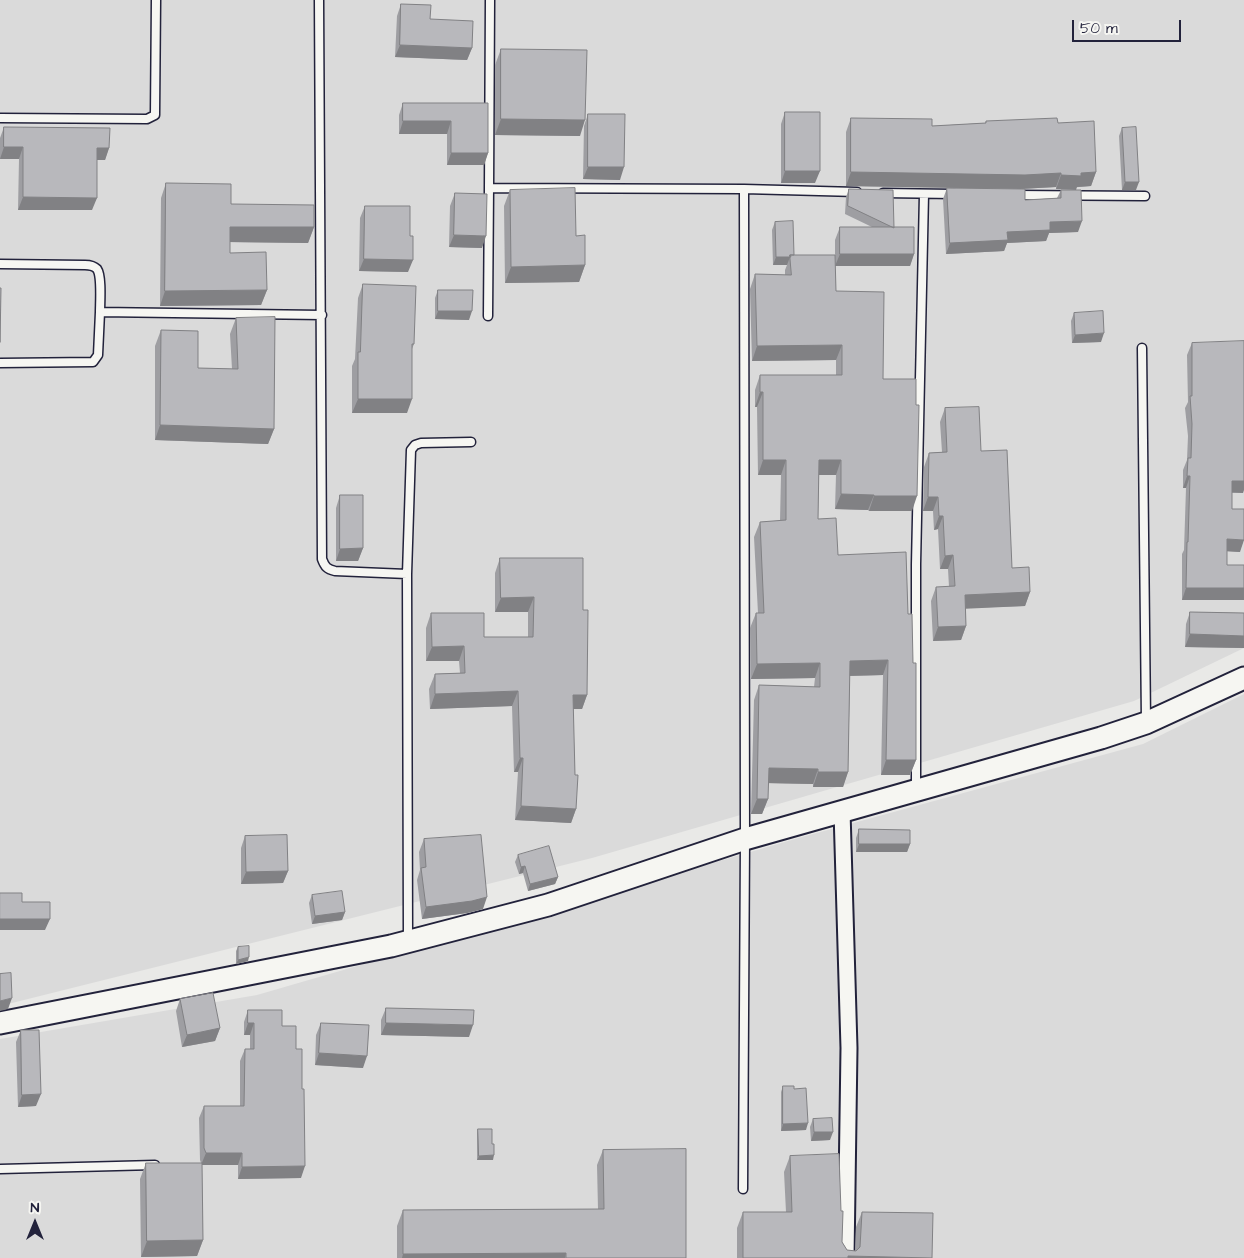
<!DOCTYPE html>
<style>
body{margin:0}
#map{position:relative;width:1244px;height:1258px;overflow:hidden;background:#e9e9e7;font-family:"Architects Daughter",sans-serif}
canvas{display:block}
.north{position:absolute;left:10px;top:1198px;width:50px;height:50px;-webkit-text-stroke:4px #f6f6f2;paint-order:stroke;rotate:0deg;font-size:14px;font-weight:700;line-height:20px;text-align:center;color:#22223b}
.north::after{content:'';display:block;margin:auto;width:18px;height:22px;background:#22223b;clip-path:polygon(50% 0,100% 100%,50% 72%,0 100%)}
.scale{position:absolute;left:1072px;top:20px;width:109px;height:22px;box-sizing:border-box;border:2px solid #22223b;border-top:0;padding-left:6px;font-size:15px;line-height:18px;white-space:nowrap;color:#22223b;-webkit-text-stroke:4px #f6f6f2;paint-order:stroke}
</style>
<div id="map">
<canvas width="1244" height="1258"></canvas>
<div class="north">N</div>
<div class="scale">50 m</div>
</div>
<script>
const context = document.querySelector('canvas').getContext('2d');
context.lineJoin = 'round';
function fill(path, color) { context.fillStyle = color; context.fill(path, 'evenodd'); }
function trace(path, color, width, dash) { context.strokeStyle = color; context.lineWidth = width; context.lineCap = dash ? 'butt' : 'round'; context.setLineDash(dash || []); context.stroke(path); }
fill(new Path2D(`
 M0,0H1244V648L1134,701L592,858L0,1006Z
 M1244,694V1258H0V1039L257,995L802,837L1143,744Z`), '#dadada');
const lane = new Path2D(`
 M319,0L322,559C325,567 327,569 335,571L407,574L408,940
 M490,0L489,188L744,189L857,192
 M0,118L147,119L155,115L156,0
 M883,193L954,194
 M1016,195L1145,196
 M0,264L85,265C89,265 94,266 97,269C102,276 100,303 100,312L322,315
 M488,316L489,188
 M1142,348L1146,721
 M0,363L93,362L98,355L100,312
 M407,574L411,450L415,445L421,443L471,442
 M916,790V564L924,194
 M0,1169L155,1165
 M743,1189L745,839L744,189`);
const street = new Path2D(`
 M842,811L849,1048L846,1258`);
const secondary = new Path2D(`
 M0,1023L391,946L548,905L745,839L1101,738L1146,723L1244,678`);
trace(lane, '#22223b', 11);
trace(street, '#22223b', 19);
trace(secondary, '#22223b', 25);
trace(lane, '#f6f6f2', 8);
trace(street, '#f6f6f2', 15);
trace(secondary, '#f6f6f2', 21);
fill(new Path2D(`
 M401,4L430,19L472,48L467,60L395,57L397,16Z
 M501,49L580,136L495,135V65Z
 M403,103H488V153L484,165H447V134H399V115Z
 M785,112L815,183H781V124Z
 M588,114L620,180L583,179L584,126Z
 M851,118L932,126L985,123L986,121L1058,123L1096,172L1091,186L1056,189V187L1020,189L846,186V132Z
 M4,127L109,148L105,160H97L92,210H18L19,159H0V138Z
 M1122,128L1136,190H1122L1119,136Z
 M166,183L231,204L314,227L308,243L230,242V253L267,290L261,305L160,306L161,198Z
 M947,188L1025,200L1057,198L1061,190L1078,232L1049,233L1046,241L1007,243L1004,251L946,254L943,199Z
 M849,189L894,227L914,254L910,266H835L836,291L883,379L912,511H869L868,510L835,509L836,475H819L818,519L838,555L908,614L913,663L916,760L910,775H881L883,675L850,676L848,772L843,787H813V784L768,783V799L762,814H751L754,700L759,685L814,687L815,678L751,679L750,628L756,613H758L754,537L760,522L780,521L781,475H758L757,407H755V390L760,375H836V360L752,361L750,289L755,274L785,275V270L787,265H773L772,230L775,222L794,255L835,263V240L840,227H872L845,214L846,197Z
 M510,190L576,236L585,265L579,282L505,283L504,206Z
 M455,193L482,248L449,247L450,206Z
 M365,206L408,272L359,271L360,218Z
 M363,284L414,344L412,349L407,413H352V366L355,359L358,298Z
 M438,290L469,320L435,319V298Z
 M1074,313L1101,342L1072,343L1071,321Z
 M236,318L274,429L268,444L155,440V346L161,330L198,368L232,369L230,334Z
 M1192,343L1243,493H1232V509L1240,552L1227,551V565H1244V600H1182V554L1184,550L1186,488H1183V470L1187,460L1188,436L1185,408L1188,402L1187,355Z
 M945,408L981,451L1012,568L1030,592L1025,606L966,608V626L961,640L933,641L931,601L936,587H949L948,569H940L938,529L934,530L933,511H923L924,467L929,453L942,452L940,422Z
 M340,495L363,548L358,561H336V508Z
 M500,558L583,610L587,695L582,709H573L576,809L571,823L515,820L518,772H514L512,706L430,709L429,689L435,674L460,673L459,661H426V628L431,613L484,637H528V612H495V573Z
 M1190,612L1244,613V648L1185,647L1186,624Z
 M859,829L910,844L907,852H856V838Z
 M245,836L288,871L283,883L241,884V848Z
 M424,839L483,909L467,913L422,919L417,880L420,870L419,852Z
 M518,855L558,877L555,884L528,891L523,873L519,874L515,862Z
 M312,895L345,912L342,920L312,924L309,903Z
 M238,947L248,961L236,964V951Z
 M180,999L220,1028L215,1041L182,1047L176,1011Z
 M386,1008L469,1037L381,1035V1020Z
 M248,1010L282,1026L296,1049L301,1178L238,1179V1165H202L203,1240L197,1256L141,1257L140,1179L146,1163H201L200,1160L199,1118L204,1106H240V1061L245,1049H250V1035H244V1022Z
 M321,1023L363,1068L315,1065L316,1035Z
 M21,1030L36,1106L18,1107L16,1042Z
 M783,1086L794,1089L806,1130L781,1131V1092Z
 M813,1119L830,1140L811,1141L810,1127Z
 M478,1129L492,1144L493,1160H477V1133Z
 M603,1150L686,1258H397V1226L403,1210L598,1209L597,1165Z
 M790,1156L847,1250L855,1251L856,1227L862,1212L932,1258H737V1228L743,1212H786L784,1172Z`), '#9e9ea2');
fill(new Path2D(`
 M400,45L472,48L467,60L395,57Z
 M501,119L585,120L580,136L495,135Z
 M403,121H451L447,134H399Z
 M4,147H23L19,159H0Z
 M97,148H109L105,160H93Z
 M451,153H488L484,165H447Z
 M588,167H624L620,180L583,179Z
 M785,171H820L815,183H781Z
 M851,172L1061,173L1056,187L1020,189L846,186Z
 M1096,172L1091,186L1077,187L1076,190L1056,189L1061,175L1081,173Z
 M1125,182H1139L1136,190H1122Z
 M23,197L97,198L92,210H18Z
 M1082,221L1078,232L1049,233L1046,241L1007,243L1004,251L946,254L950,243L1007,232L1050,222Z
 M230,227H314L308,243L225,242Z
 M454,235L486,236L482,248L449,247Z
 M840,254H914L910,266H835Z
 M776,257H790L787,265H773Z
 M364,259L413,260L408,272L359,271Z
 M585,265L579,282L505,283L511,267Z
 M267,290L261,305L160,306L165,291Z
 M438,311H472L469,320L435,319Z
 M1104,333L1101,342L1072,343L1075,335Z
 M842,345L836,360L752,361L757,346Z
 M760,392H763L757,407H755Z
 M358,399H412L407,413H352Z
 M160,425L274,429L268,444L155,440Z
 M763,460H786L781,475H758Z
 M819,460H841L836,475H813Z
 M1187,476H1190L1186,488H1183Z
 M1232,481H1244V490L1243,493L1228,492Z
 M841,494L874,495L868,510L835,509Z
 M874,496H917L912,511H869Z
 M928,497H938L933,511H923Z
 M939,516H943L938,529L934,530Z
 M1227,539L1244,540L1240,552L1222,551Z
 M363,548L358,561H336L340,549Z
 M953,555L948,569H940L945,556Z
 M1186,588H1244V600H1182Z
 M1030,592L1025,606L960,609L965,595Z
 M534,597L528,612H495L501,598Z
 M966,626L961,640L933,641L938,627Z
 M1190,634L1244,636V648L1185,647Z
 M464,646L459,661H426L432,647Z
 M888,660L883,675L845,676L850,661Z
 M820,663L815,678L751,679L757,664Z
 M518,691L512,706L430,709L435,694Z
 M573,695H587L582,709H567Z
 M520,758H523L518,772H514Z
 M886,760H916L910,775H881Z
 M769,768L818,769L813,784L763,783Z
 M818,772H848L843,787H813Z
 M757,799H768L762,814H751Z
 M521,806L576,809L571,823L515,820Z
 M859,844H910L907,852H856Z
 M525,866L523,873L519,874L521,867Z
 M288,871L283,883L241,884L246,872Z
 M558,877L555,884L528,891L530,884Z
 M487,897L483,909L467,913L422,919L426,907Z
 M345,912L342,920L312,924L315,916Z
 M0,919H50L45,930H0Z
 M249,957L248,961L236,964L238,960Z
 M12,998L8,1009L0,1011V1001Z
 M248,1023H254L250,1035H244Z
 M386,1023L473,1025L469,1037L381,1035Z
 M220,1028L215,1041L182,1047L187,1035Z
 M319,1053L367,1056L363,1068L315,1065Z
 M41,1094L36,1106L18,1107L22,1095Z
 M808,1123L806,1130L781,1131L783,1124Z
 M814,1132H833L830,1140L811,1141Z
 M206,1153H242L238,1165H201Z
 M494,1155L493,1160H477L479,1156Z
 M305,1166L301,1178L238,1179L242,1167Z
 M203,1240L197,1256L141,1257L147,1241Z
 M566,1253L565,1258H402L403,1254Z
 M848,1256L932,1258H847Z`), '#818184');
const building = new Path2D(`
 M401,4L431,5L430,19L473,21L472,48L400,45Z
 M501,49L587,50L585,120L501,119Z
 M403,103H488V153H451V121H403Z
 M785,112H820V171H785Z
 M588,114H625L624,167H588Z
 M851,118L932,119V126L986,123V121L1057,118L1058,123L1094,121L1096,172L1081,173V176L1061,175V173L1025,175L851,172Z
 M4,127L110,128L109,148H97V198L23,197V147H4Z
 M1136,127L1139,182H1125L1122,128Z
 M166,183L231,184V204L314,205V227H230V253L266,252L267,290L165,291Z
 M575,188L576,236L585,235V265L511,267L510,190Z
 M947,188L1025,189V200L1061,198V190H1081L1082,221L1050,222V230L1007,232L1008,240L950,243Z
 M849,189L893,190L894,228L848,206Z
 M455,193L487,194L486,236L454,235Z
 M365,206H410V236H413V260L364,259Z
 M793,221L794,255H790L791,257H776L775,222Z
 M840,227H914V254H840Z
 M790,255H835L836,291L884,292L883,379H916V405H919L917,496H874V495L841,494V460H819L818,519L836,518L838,555L906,552L908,614H912L913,663H916V760H886L888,660L850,661L848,772H818V769L769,768L768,799H757L759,685L820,687V663L757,664L756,613H764L760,522L786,520V460H763V392H760V375H842V345L757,346L755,274L791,275Z
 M363,284L416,286L414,344H412V399H358V352H360Z
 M0,288H1L0,342Z
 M438,290H473L472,311H438Z
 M1103,311L1104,333L1075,335L1074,313Z
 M275,317L274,429L160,425L161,330L198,331V368L238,369L236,318Z
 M1244,341V481H1232V509H1244V540L1227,539V565H1244V588H1186L1187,542H1188L1190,476H1187L1188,458H1191L1192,424L1190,396H1192V343Z
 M979,407L981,451L1007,450L1012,568L1029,567L1030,592L965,595L966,626L938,627L936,587L955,586L953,555L945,556L943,516H939L938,497H928L929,453L947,452L945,408Z
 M340,495H363V548L340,549Z
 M500,558H583V610H588L587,695H573L575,775H578L576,809L521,806L523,758H520L518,691L435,694V674L465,673L464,646L432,647L431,613H484V637H533L534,597L501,598Z
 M1190,612L1244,613V636L1190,634Z
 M859,829L910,830V844H859Z
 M287,835L288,871L246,872L245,836Z
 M481,835L487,897L472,901L426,907L421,868L426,867L424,839Z
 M549,846L558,877L530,884L525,866L521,867L518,855Z
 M342,891L345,912L315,916L312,895Z
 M0,893H22V902H50V919H0Z
 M249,946V957L238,960V947Z
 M11,973L12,998L0,1001V974Z
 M213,993L220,1028L187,1035L180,999Z
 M386,1008L474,1010L473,1025L386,1023Z
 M248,1010H282V1026H296V1049H302V1089H304L305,1166L242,1167V1153H206L204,1148V1106H244L245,1049H254V1023H248Z
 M321,1023L369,1025L367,1056L319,1053Z
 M21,1030H39L41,1094L22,1095Z
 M783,1086H794V1089L806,1088L808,1123L783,1124Z
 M832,1118L833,1132H814L813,1119Z
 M478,1129H492V1144H494V1155L479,1156Z
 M686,1149V1258H566V1253L403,1254V1210L604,1209L603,1150Z
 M839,1154L841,1211H843L842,1242L847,1250L856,1251L860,1247L862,1212L933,1213L932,1258L848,1256V1258H743V1212H792L790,1156Z
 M146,1163H202L203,1240L147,1241Z`);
fill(building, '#b8b8bc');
trace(building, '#818184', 1);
</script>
